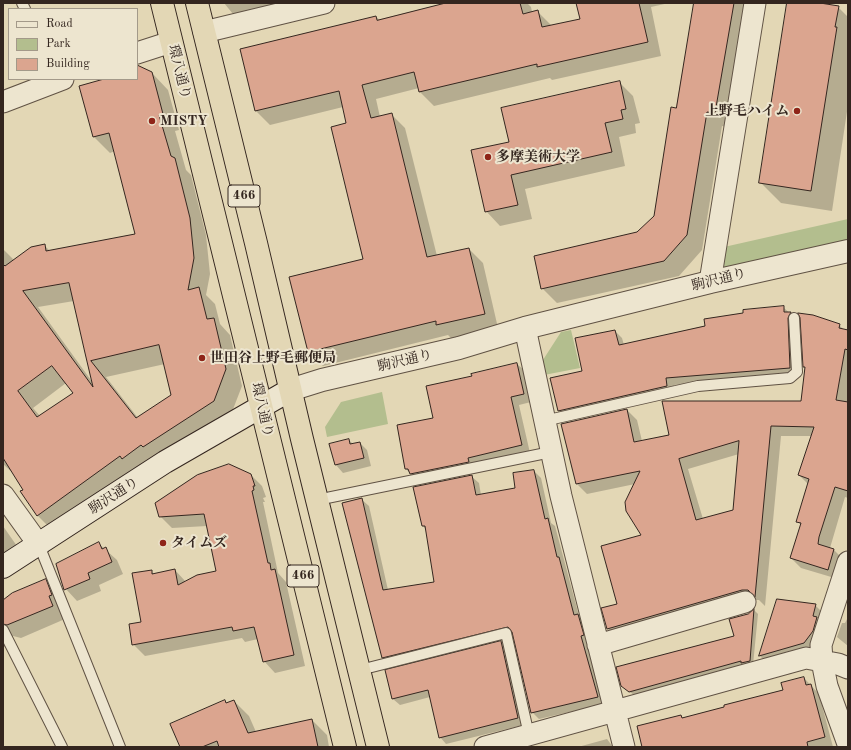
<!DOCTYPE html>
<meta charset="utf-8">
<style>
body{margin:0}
#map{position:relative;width:851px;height:750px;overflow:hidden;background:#e3d7b5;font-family:"Old Standard TT",serif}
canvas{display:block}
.frame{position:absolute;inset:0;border:4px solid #34261f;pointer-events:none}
.legend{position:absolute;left:8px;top:8px;width:130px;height:72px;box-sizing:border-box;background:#ede5cf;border:1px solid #a39989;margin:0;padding:5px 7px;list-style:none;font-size:12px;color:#34261f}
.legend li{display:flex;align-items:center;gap:8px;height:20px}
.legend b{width:20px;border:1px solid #a39989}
</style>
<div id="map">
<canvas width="851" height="750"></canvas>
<div class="frame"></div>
<ul class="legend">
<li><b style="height:5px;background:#ede5cf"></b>Road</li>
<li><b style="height:11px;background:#b3be8e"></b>Park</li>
<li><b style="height:11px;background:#dba58f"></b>Building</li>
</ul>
</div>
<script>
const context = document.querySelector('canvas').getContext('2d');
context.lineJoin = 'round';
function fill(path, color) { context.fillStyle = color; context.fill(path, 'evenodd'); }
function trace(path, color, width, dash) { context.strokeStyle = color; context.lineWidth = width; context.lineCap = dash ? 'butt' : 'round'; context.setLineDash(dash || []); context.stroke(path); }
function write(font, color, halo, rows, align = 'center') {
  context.font = font + ' "Old Standard TT","Noto Serif JP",serif'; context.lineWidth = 4; context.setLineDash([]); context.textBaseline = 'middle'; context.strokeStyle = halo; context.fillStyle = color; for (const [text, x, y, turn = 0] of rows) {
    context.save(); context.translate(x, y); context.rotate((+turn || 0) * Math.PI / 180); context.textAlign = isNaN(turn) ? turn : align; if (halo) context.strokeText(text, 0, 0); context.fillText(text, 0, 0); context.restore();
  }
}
fill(new Path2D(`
 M848,219V242L720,272L724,247Z
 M571,330L580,368L544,375L541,363L561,332Z
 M382,392L388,424L327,437L325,427L341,402Z`), '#b3be8e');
fill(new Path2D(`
 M224,3H316L233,14Z
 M450,3H527L531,7L532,12L537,11L552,26L581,20L577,3H669L651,7L661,56L552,80L550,78L434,106L420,92L419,88L376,99L380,117L391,114L405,128L437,256L469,249L483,263L498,328L451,338L448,335L323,366L308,352L364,260L348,124L343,107L270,125L256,111L241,50L376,17L380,20Z
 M695,3H751L730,128L722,126L702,250L679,276L557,303L542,288L638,233L655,217L677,109Z
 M788,3H813L838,7L848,17V105L832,211L781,203L760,182Z
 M137,68L152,73L168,90L179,130L175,131L186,170L191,175L206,235L210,274L206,295L215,304L220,324L230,335L242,386L230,417L54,532L38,516L21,492L24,490L16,476L3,464V249L14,260L44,245L50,251L137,235L115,151L110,153L94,137L80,87L107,79H137ZM74,301L93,383L38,307ZM165,364L172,395L138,418L106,377ZM66,383L74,394L40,416L33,408Z
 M619,82L633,96L640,123L635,124L636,133L619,137L625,166L525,189L532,219L500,226L486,211L510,142Z
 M783,307L798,321L797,376L674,385V393L567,418L559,411L583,372L615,331L622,338L624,345Z
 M839,325L844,330H848V498L845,497L830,548L834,550L844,560L838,579L801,568L791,558L801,525L797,521L809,485L799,475L812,436H781L765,606L759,600H752L618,639L608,629L619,604L643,536L635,484L587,494L577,484L563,424L627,410L637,420L642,441L802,402L806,369L804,367ZM739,454L734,510L703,519L688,469Z
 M517,364L525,371L531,402L519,405L530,453L418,482L406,469L435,418L473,377Z
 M349,440L353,444L360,443L367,450L371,466L343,473L336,465L331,445Z
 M534,471L541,478L551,523L555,526L579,616L585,622L604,704L539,719L532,712L514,634L390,665L383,657L361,499L369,506L388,590L436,583L426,530L423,526L471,476L479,483L481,495L517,489Z
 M250,474L262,486L266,497L263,498L265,502H263L278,573L286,582L305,666L275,673L264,661L258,639L245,642L242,638L145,656L133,644L142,623L151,571L154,574L175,570L186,582L217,572L207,526L172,528L160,516Z
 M3,526L19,549L3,560Z
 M98,543L117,560L123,574L99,585L101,591L77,601L66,589L59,575Z
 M46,580L58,593L65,619L21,638L13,636L10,640L9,644L3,648V600Z
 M815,605L827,617L824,643L771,667L760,656Z
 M754,610L758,614L753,665H744L634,695L626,689L735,637L749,614Z
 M848,617V646L837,637L842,623H845Z
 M501,642L507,648L523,725L446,744L440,737L430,697L400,705L393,699Z
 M804,678L819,694L833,747H644L680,716L683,718L784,691Z
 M225,701L227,704L234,701L249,716L256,732L312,720L327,735L329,747H181Z
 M607,739L613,747H578Z`), '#0003');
const building = new Path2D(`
 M446,3H520L523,14L538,10L542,27L580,19L576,3H639L648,42L537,67V64L419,92L414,72L362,85L371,118L392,113L427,257L469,248L485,314L436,325V321L308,352L289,277L363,259L331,127L346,123L339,91L255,111L240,49L376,16L377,20Z
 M694,3H734L715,113L707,112L687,235L664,261L541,289L534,256L637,232L654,216L671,107L676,108Z
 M787,3H820L839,6L835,27H837L811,191L759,183Z
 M137,65L152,72L163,114L159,115L171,156L175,158L190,218L194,258L188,290L199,287L207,319L214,318L226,369L214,401L143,447L141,445L122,459L120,456L37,516L20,491L23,490L3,458V264L5,266L31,247L45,244L46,251L135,234L109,133L93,137L79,86L104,79H137ZM69,283L85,353L93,387L23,291ZM159,345L171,395L136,418L91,361ZM52,366L73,393L37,417L18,391Z
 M620,81L626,109L621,110L623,119L605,123L612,152L511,175L518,205L485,212L471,150L509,142L501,108Z
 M784,306V312H791L788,318L790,368L666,378L667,386L558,411L550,378L582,371L575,338L615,330L619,345L705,326L704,319L743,313V310Z
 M798,313L813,315L840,324L839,328L848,330V350L845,349L836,400L848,402V491L835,487L819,537L818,544L834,549L828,570L790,558L801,523L796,522L809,479L798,475L814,427L771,426L755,597L748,590H742L607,629L601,608L617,604L601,546L641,535L626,511L625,502L640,471L576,484L561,424L627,409L634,442L669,435L662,401H801L805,367H803L800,318ZM739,441L733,510L696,520L679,459Z
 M517,363L524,394L511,397L522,445L468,458L469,462L410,474L408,469H405L397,425L433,418L426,386L472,376L471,374Z
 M349,439L350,444L360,442L364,458L335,465L329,444Z
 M229,464L251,474L255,486H253L254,490L252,491L268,563H270L271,570L275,569L294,655L263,662L254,627L233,631L232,627L132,645L129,624L141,622L132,573L152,570V574L175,569L178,585L197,575L216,571L204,514L159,517L155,503L197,475Z
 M534,470L545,519L548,518L557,557H559L574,615L578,614L584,635L581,636L598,697L531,713L512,632L508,627L382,658L342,503L362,498L383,590L434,582L425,526H422L413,487L472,475L476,495L515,488L513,473Z
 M99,542L102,549L106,547L112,562L88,573L90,579L64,590L56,564Z
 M46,579L52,595L49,596L53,606L7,625L3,624V600L12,593Z
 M777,599L816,604L813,616L817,617L813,631L804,643L759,656Z
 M754,609L750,661L741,663V661L629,692L621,686L616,667L734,636L729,619L748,614Z
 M501,641L518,718L439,738L428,690L392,699L385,670Z
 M804,677L806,685L811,684L825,737L807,742L808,747H642L637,726L681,715L682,718L724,707V705L783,690L781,683Z
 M225,700L226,703L234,700L248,733L312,719L318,747H219L217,741L202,747H180L170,724Z`);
fill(building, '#dba58f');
trace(building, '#34261f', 1);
const service = new Path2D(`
 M22,3L25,9
 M544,421L698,386L790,378L797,372L794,318
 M317,500L551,452
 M39,545L120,747
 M3,630L62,747
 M360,670L506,633L529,735`);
const minor = new Path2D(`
 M204,32L324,3
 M137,53L171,42
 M3,102L63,79
 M710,282L755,3
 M525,328L561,496L624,747
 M3,495L39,545
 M848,562L821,645L822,661L827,686L848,744
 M598,645L745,602
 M485,747L806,658L838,664L848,668`);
const tertiary = new Path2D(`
 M290,390L322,380L459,348L525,328L710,282L848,251`);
const secondary = new Path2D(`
 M3,567L165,462L290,390`);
const trunk = new Path2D(`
 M162,3L345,747
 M197,3L256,243L302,439L378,747`);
trace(service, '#605244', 12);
trace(minor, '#605244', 23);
trace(tertiary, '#605244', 24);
trace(secondary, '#34261f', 24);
trace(trunk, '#34261f', 24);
trace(service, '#ede5cf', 10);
trace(minor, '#ede5cf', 21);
trace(tertiary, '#ede5cf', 22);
trace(secondary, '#ede5cf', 22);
trace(trunk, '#e3d7b5', 22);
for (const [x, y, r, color] of [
 [797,111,4,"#8f2418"],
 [152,121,4,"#8f2418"],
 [488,157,4,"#8f2418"],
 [202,358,4,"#8f2418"],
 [163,543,4,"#8f2418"]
]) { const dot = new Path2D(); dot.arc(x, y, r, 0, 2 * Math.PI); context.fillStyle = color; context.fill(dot); trace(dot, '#ede5cf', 1.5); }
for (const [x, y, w] of [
 [244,196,32],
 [303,576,32]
]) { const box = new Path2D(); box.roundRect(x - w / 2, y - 11, w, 22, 3); context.fillStyle = '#ede5cf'; context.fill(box); trace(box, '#34261f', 1); }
write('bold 13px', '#34261f', null, [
 ["466",244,196],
 ["466",303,576]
]);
write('14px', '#34261f', '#ede5cf', [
 ["環八通り",179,72,76],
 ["駒沢通り",719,280,-14],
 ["駒沢通り",405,361,-13],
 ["環八通り",262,410,77],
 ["駒沢通り",114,496,-33]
]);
write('bold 14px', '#34261f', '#ede5cf', [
 ["上野毛ハイム",789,111,"right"],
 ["MISTY",160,121],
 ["多摩美術大学",496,157],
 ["世田谷上野毛郵便局",210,358],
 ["タイムズ",171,543]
], 'left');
</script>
